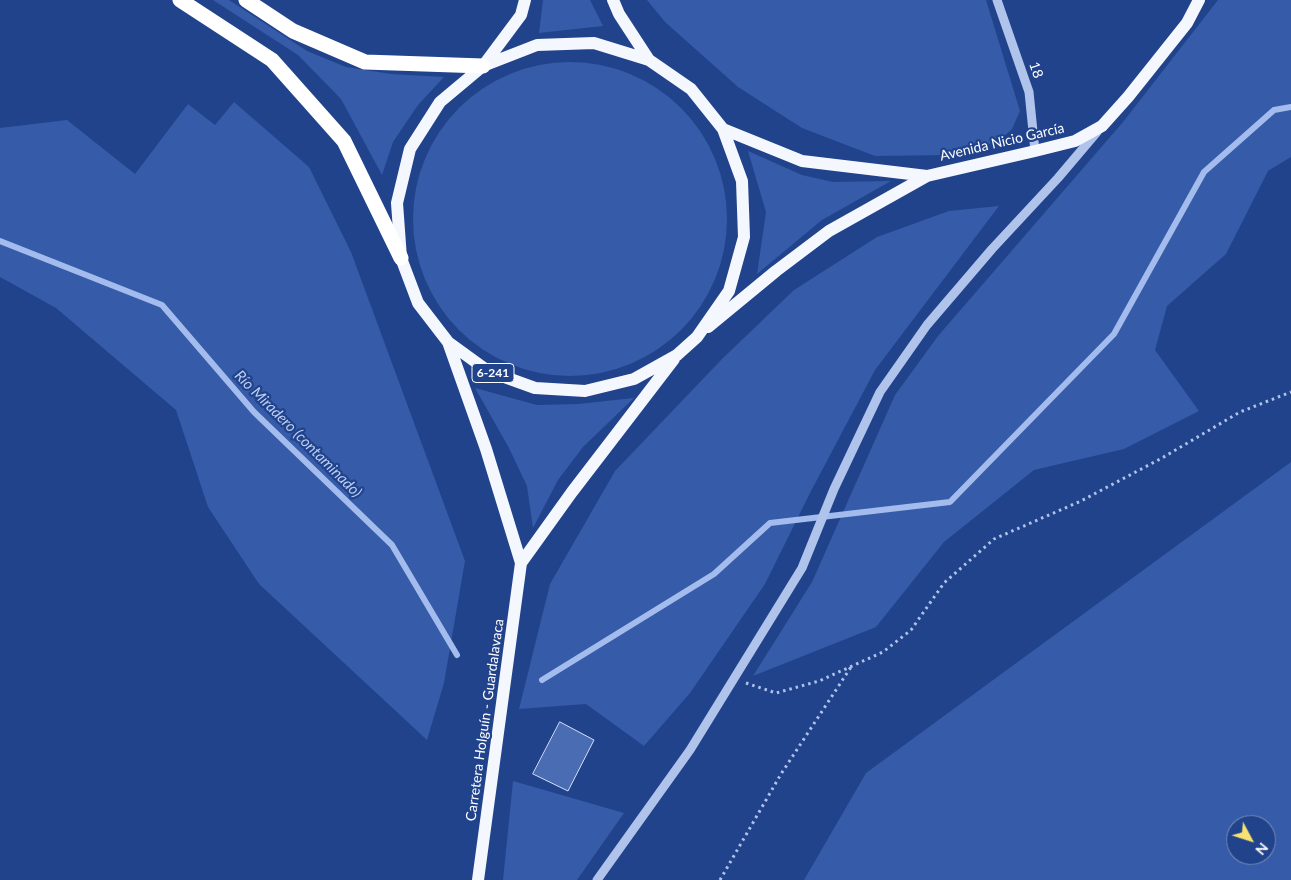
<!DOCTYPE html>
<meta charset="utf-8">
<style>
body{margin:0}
#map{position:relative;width:1291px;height:880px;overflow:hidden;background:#21438c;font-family:Lato,sans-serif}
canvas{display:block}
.north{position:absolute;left:1226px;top:815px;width:50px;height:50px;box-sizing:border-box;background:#21438c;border:1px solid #7a8eba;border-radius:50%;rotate:130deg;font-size:14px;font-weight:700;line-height:20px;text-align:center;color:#fff}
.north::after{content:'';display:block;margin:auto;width:18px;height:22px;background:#f8e171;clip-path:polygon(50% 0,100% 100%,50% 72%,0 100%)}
</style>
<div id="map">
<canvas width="1291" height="880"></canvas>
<div class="north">N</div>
</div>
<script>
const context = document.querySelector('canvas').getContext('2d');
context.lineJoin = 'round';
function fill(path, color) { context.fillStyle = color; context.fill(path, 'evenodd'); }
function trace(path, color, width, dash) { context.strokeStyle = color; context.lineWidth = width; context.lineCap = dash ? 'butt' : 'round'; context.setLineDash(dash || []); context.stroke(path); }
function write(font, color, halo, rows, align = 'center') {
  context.font = font + ' Lato,sans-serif'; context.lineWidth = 4.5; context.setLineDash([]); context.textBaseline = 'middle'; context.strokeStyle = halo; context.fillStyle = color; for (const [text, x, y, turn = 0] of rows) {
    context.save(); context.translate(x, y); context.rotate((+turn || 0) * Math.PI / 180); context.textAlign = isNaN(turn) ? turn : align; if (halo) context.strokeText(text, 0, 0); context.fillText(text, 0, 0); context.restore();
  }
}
fill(new Path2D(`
 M213,0H229L307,51L346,67L391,74L444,77L418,105L393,142L382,175L341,99L298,55Z
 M543,0H590L603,26L539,33Z
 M647,0H986L1020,111L1012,129L998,142L951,155L875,156L802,128L738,87L665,22Z
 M1218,0H1291V157L1268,171L1226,254L1167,306L1155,350L1199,411L1124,449L1034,470L944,542L876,627L753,676L812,582L895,395L938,336L1123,122Z
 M413 219a157 157 0 1 1 314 0a157 157 0 1 1-314 0Z
 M234,102L309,167L351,252L465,561L444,683L427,740L259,584L208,507L176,410L56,308L0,277V128L67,120L135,174L188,104L215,125Z
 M748,151L802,175L833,182L891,181L822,220L757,274L766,212Z
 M999,206L875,370L810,493L765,584L690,693L644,746L586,704L519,709L550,584L615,471L723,358L794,290L877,237L949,211Z
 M475,388L537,405L578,404L634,398L583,447L558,480L533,528L527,486L509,448Z
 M1291,462V880H804L866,773ZM1236,825H1266V855H1236Z
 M513,781L624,813L577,880H503Z`), '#355ba9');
trace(new Path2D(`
 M0,241L162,305L254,412L392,545L457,655
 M542,680L714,574L770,523L950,502L1114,334L1204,172L1274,110L1291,107`), '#a3bced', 6);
const building = new Path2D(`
 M560,722L594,740L568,791L533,774Z`);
fill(building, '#4a6cb3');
trace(building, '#d4e0f8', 1);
trace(new Path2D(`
 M746,683L776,693L819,681L883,652L911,630L944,583L994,539L1081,501L1162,458L1240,412L1291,392
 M720,880L781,774L851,667`), '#afc3eb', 3, [2.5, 4]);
trace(new Path2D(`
 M997,0L1029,92L1035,151
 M597,880L690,750L802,568L834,489L880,392L927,325L992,249L1058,178L1097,132`), '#afc3eb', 9);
trace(new Path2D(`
 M613,0L619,14L649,60L691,89L723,129L742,181L744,237L729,291L697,337L677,355L634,379L585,391L535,388L488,371L448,342L418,303L401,258L397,203L410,149L440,102L483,66L537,45L594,43L649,60
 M483,66L521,15L525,0
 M723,129L802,161L927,176
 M708,327L776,271L829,231L927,176L1035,151L1075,141L1102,126L1128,97L1187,23L1199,0
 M448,342L486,449L521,563L478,880
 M521,563L572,492L674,359`), '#f4f7fe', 12);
trace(new Path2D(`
 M180,0L272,60L344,141L401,258
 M246,0L293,31L365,62L483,66`), '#fff', 15);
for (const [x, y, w] of [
 [493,373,42]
]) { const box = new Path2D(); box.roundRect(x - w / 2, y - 9.5, w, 19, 4); context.fillStyle = '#21438c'; context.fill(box); trace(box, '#fff', 1); }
write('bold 12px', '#fff', null, [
 ["6-241",493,373]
]);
write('14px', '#fff', '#21438c', [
 ["18",1036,70,71],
 ["Avenida Nicio García",1002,142,-13],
 ["Carretera Holguín - Guardalavaca",485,720,-82]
]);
write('italic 15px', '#bbcef2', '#21438c', [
 ["Río Miradero (contaminado)",298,434,45]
]);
</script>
